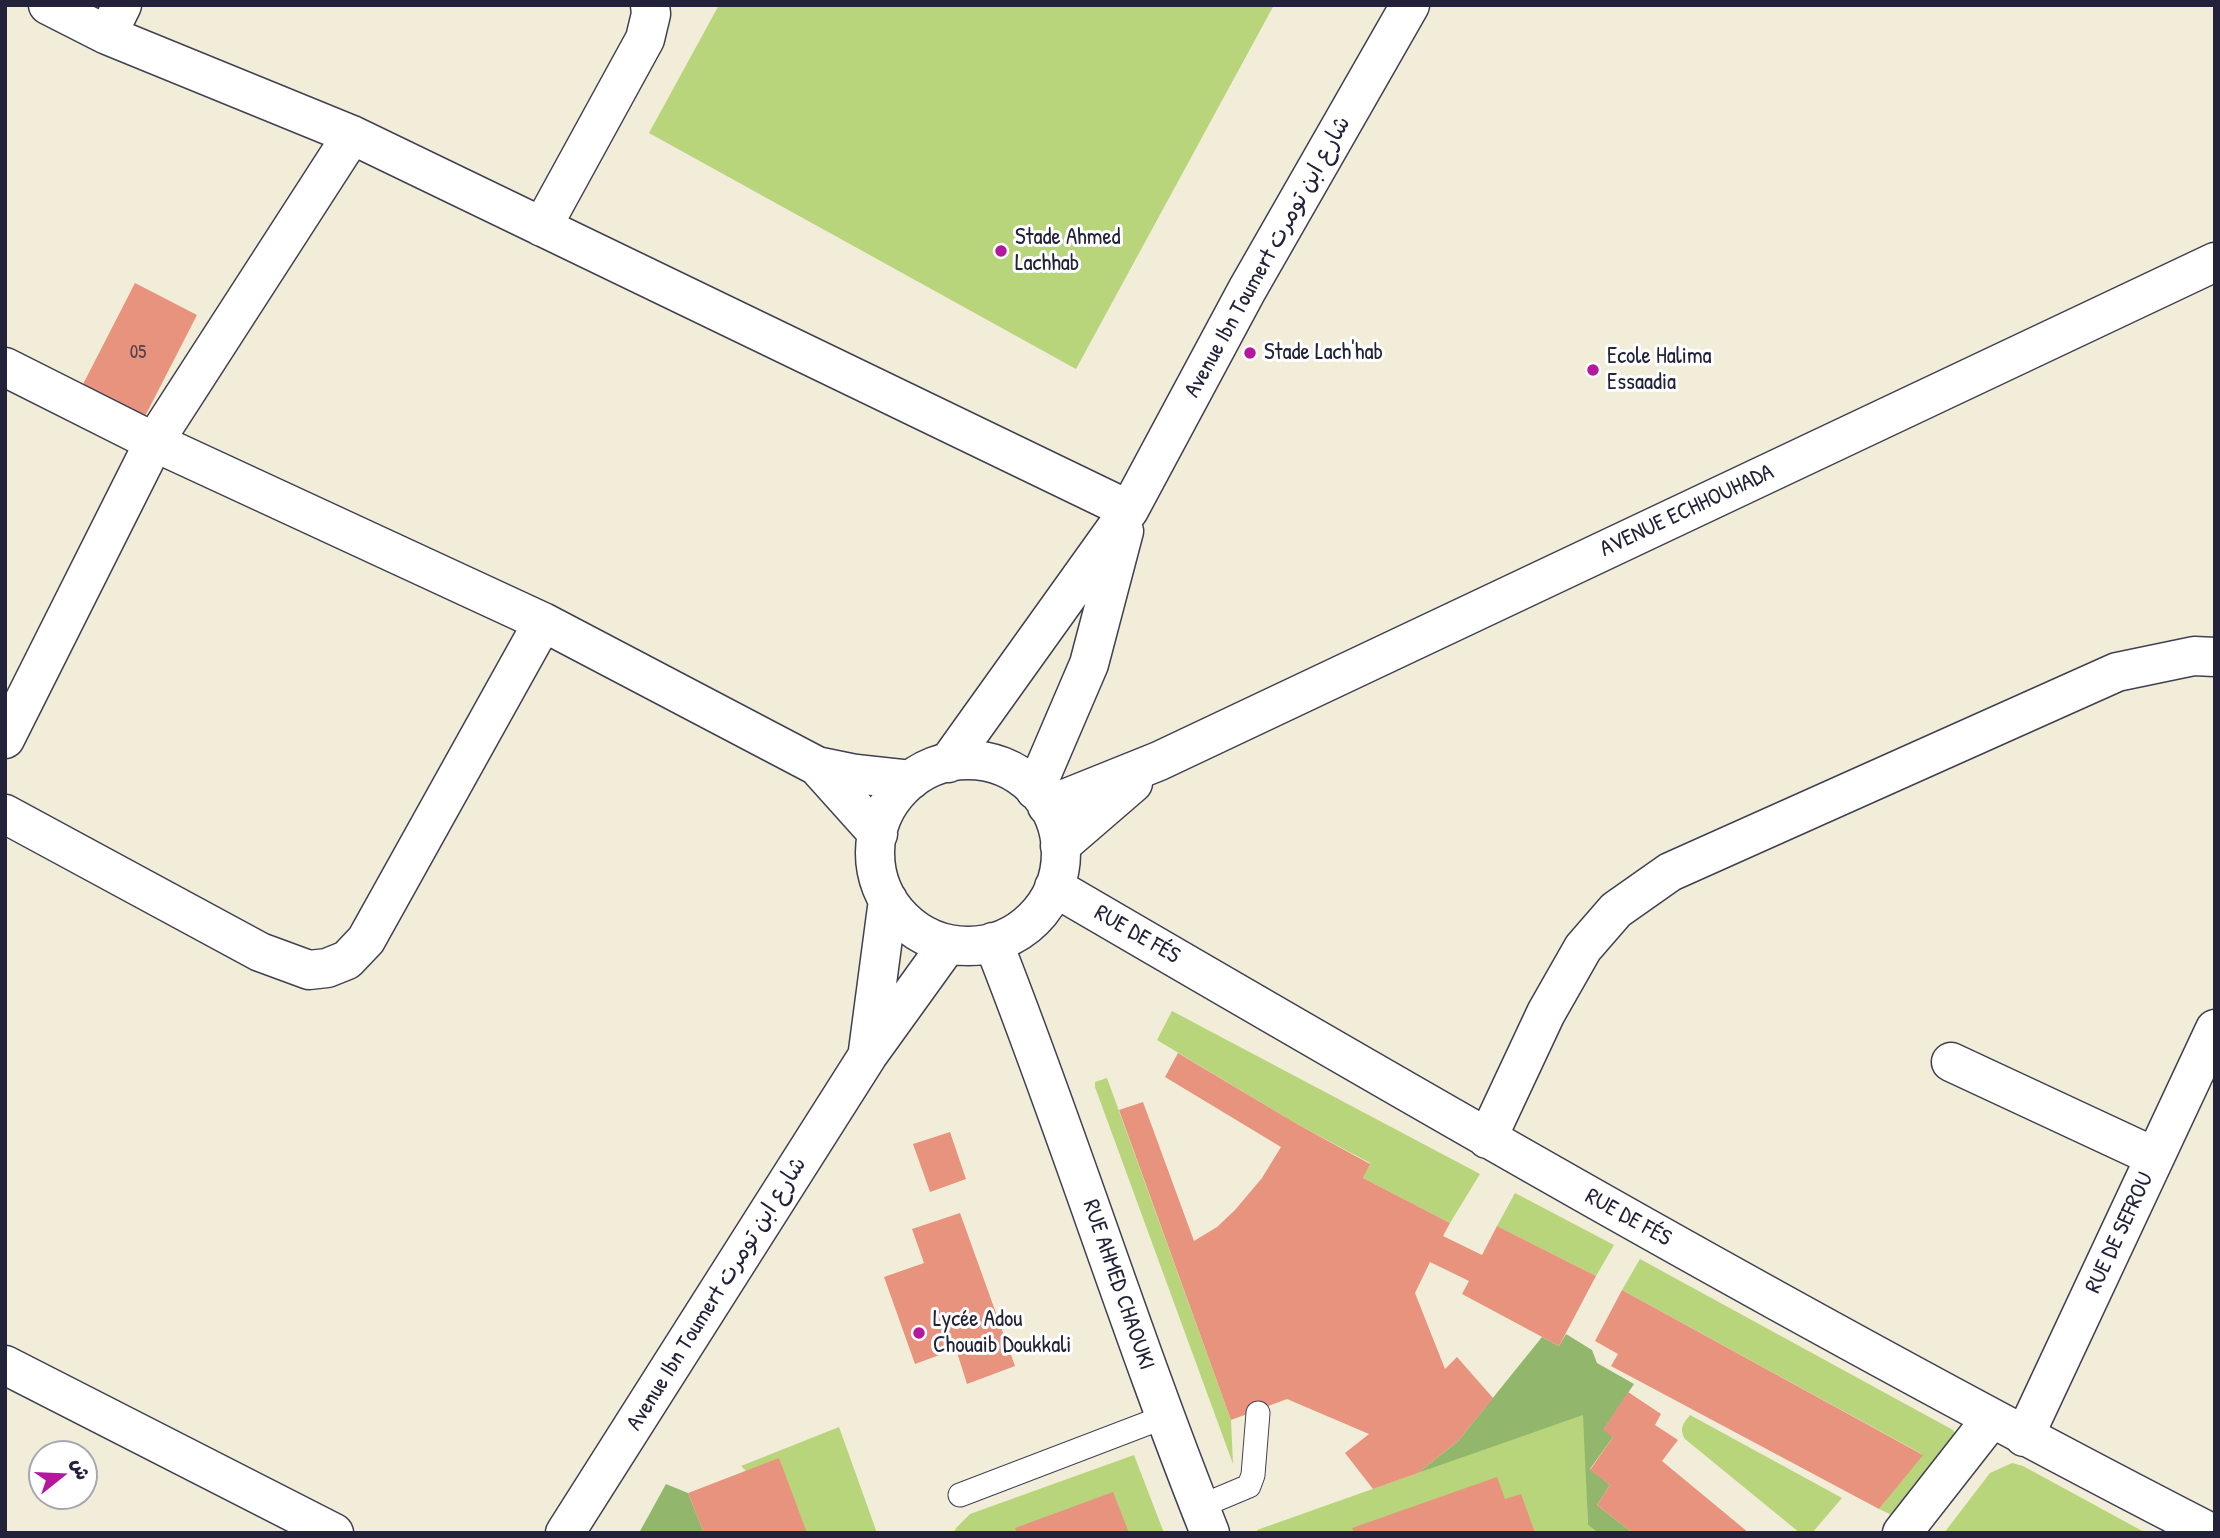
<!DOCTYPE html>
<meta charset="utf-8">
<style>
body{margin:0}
#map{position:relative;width:2220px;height:1538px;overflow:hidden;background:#f1edd8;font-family:"Patrick Hand","Playpen Sans Arabic",sans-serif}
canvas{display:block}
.frame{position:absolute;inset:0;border:7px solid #22223b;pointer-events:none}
.north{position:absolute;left:28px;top:1440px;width:70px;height:70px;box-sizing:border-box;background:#fff;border:2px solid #a7a7b1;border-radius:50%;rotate:72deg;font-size:19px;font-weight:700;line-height:28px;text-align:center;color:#22223b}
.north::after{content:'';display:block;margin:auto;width:24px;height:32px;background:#b5179e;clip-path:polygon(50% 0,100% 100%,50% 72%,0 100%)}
</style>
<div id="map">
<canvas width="2220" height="1538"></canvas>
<div class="frame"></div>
<div class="north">ش</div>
</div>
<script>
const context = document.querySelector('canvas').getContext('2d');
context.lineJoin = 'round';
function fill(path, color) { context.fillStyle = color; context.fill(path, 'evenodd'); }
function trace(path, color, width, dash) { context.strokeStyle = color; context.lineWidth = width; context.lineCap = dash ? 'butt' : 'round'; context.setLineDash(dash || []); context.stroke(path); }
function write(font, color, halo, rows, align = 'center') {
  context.font = font + ' "Patrick Hand","Playpen Sans Arabic",sans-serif'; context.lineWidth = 6; context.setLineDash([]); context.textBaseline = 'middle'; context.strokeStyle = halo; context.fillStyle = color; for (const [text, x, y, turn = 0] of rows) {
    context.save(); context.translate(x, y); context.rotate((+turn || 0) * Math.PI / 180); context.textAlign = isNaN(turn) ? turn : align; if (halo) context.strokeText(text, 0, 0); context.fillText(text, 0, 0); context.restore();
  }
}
fill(new Path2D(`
 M719,5H1274L1076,369L649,133Z
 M1172,1011L1480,1174L1450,1223L1363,1178L1370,1163L1297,1124L1157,1040Z
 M1107,1078L1231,1420L1233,1464L1095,1087V1082Z
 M1515,1193L1614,1245L1596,1276L1497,1226Z
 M1640,1259L1953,1430L1958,1439L1898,1518L1879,1509L1922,1454L1622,1290Z
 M1584,1414L1588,1525L1598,1533H1258L1257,1530Z
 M1690,1415L1842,1498L1812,1533H1800L1685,1439C1679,1428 1683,1424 1690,1415Z
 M839,1427L877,1533H807L741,1466Z
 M1134,1455L1164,1533L1015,1528L1016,1533H954L956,1528L970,1514Z
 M2012,1463L2023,1466L2146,1533H1944L1990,1473Z`), '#b8d57b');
fill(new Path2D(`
 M1566,1334L1592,1350L1597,1363L1634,1384L1604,1429L1613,1437L1590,1469L1610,1485L1597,1505L1633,1533H1598L1588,1525L1583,1415L1418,1473L1458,1441L1542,1337L1559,1346Z
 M666,1484L688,1493L704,1533H639Z`), '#92b66b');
fill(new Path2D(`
 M135,283L197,315L141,424L79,392Z
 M1178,1053L1297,1124L1370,1164L1363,1178L1450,1223L1443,1236L1482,1255L1497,1226L1596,1276L1559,1346L1462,1294L1469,1281L1430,1262L1415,1293L1445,1369L1457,1357L1493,1398L1458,1441L1418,1473L1373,1489L1345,1453L1369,1434L1287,1399L1231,1420L1119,1110L1143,1102L1194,1241L1217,1227L1235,1210L1262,1178L1281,1147L1165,1077Z
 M950,1132L966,1179L930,1192L913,1144Z
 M960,1213L1015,1366L967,1384L956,1349L915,1364L884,1277L924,1263L912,1229Z
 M1622,1290L1923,1455L1879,1509L1611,1366L1618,1354L1595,1341Z
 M1628,1392L1661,1414L1655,1425L1678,1440L1662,1461L1749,1533H1633L1597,1505L1610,1485L1590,1470L1613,1437L1603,1430Z
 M779,1458L807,1533H704L688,1493Z
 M1497,1477L1505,1499L1521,1494L1535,1533H1354L1352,1528Z
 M1113,1492L1129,1533H1016L1015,1528Z`), '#e8937d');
const lane = new Path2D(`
 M960,1495L1164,1417
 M1199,1507L1249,1486L1253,1475L1258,1413`);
const street = new Path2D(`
 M48,5L107,35L352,135L1129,510
 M107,35L122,5
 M542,227L645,39L651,14L650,5
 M5,367L154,442L543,622L817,766L856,774L911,780
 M5,739L154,442L352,135
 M875 853a93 93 0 1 1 186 0a93 93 0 1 1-186 0Z
 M948,763L1129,510L1247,290L1410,5
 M817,766L878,834
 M1035,790L1089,664L1124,531
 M1047,806L1159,761L2215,262
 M5,814L260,952L309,970L327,968L347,960L366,940L543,622
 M1060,846L1133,783
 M1054,887C1436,1110 1818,1331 2211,1533
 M993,942C1070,1137 1132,1338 1210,1533
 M868,1051L888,900
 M1951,1062L2155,1157
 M1487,1139L1546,1013L1583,948L1616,910L1670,872L2117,672L2194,656L2215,657
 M5,1365L334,1533
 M2024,1437L2215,1029
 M565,1533L868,1055L948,944
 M1902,1533L1992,1418`);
trace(lane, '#414053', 25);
trace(street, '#414053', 41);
trace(lane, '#fff', 23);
trace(street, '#fff', 38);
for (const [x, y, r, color] of [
 [1001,251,7,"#b5179e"],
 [1250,353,7,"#b5179e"],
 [1593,370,7,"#b5179e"],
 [919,1333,7,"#b5179e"]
]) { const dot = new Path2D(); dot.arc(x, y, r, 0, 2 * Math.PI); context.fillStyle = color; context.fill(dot); trace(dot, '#fff', 2.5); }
write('19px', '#543e4c', null, [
 ["05",138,353]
]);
write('23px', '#22223b', '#fff', [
 ["Stade Ahmed",1015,238],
 ["Lachhab",1015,264],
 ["Stade Lach'hab",1264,353],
 ["Ecole Halima",1607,357],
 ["Essaadia",1607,383],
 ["Lycée Adou",933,1320],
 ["Chouaib Doukkali",933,1346]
], 'left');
write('23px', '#22223b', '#fff', [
 ["Avenue Ibn Toumert شارع ابن تومرت",1268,257,-61],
 ["AVENUE ECHHOUHADA",1687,511,-25],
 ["RUE DE FÉS",1137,935,30],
 ["RUE DE FÉS",1628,1218,29],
 ["RUE DE SEFROU",2120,1233,-65],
 ["RUE AHMED CHAOUKI",1118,1285,71],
 ["Avenue Ibn Toumert شارع ابن تومرت",717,1294,-58]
]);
</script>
